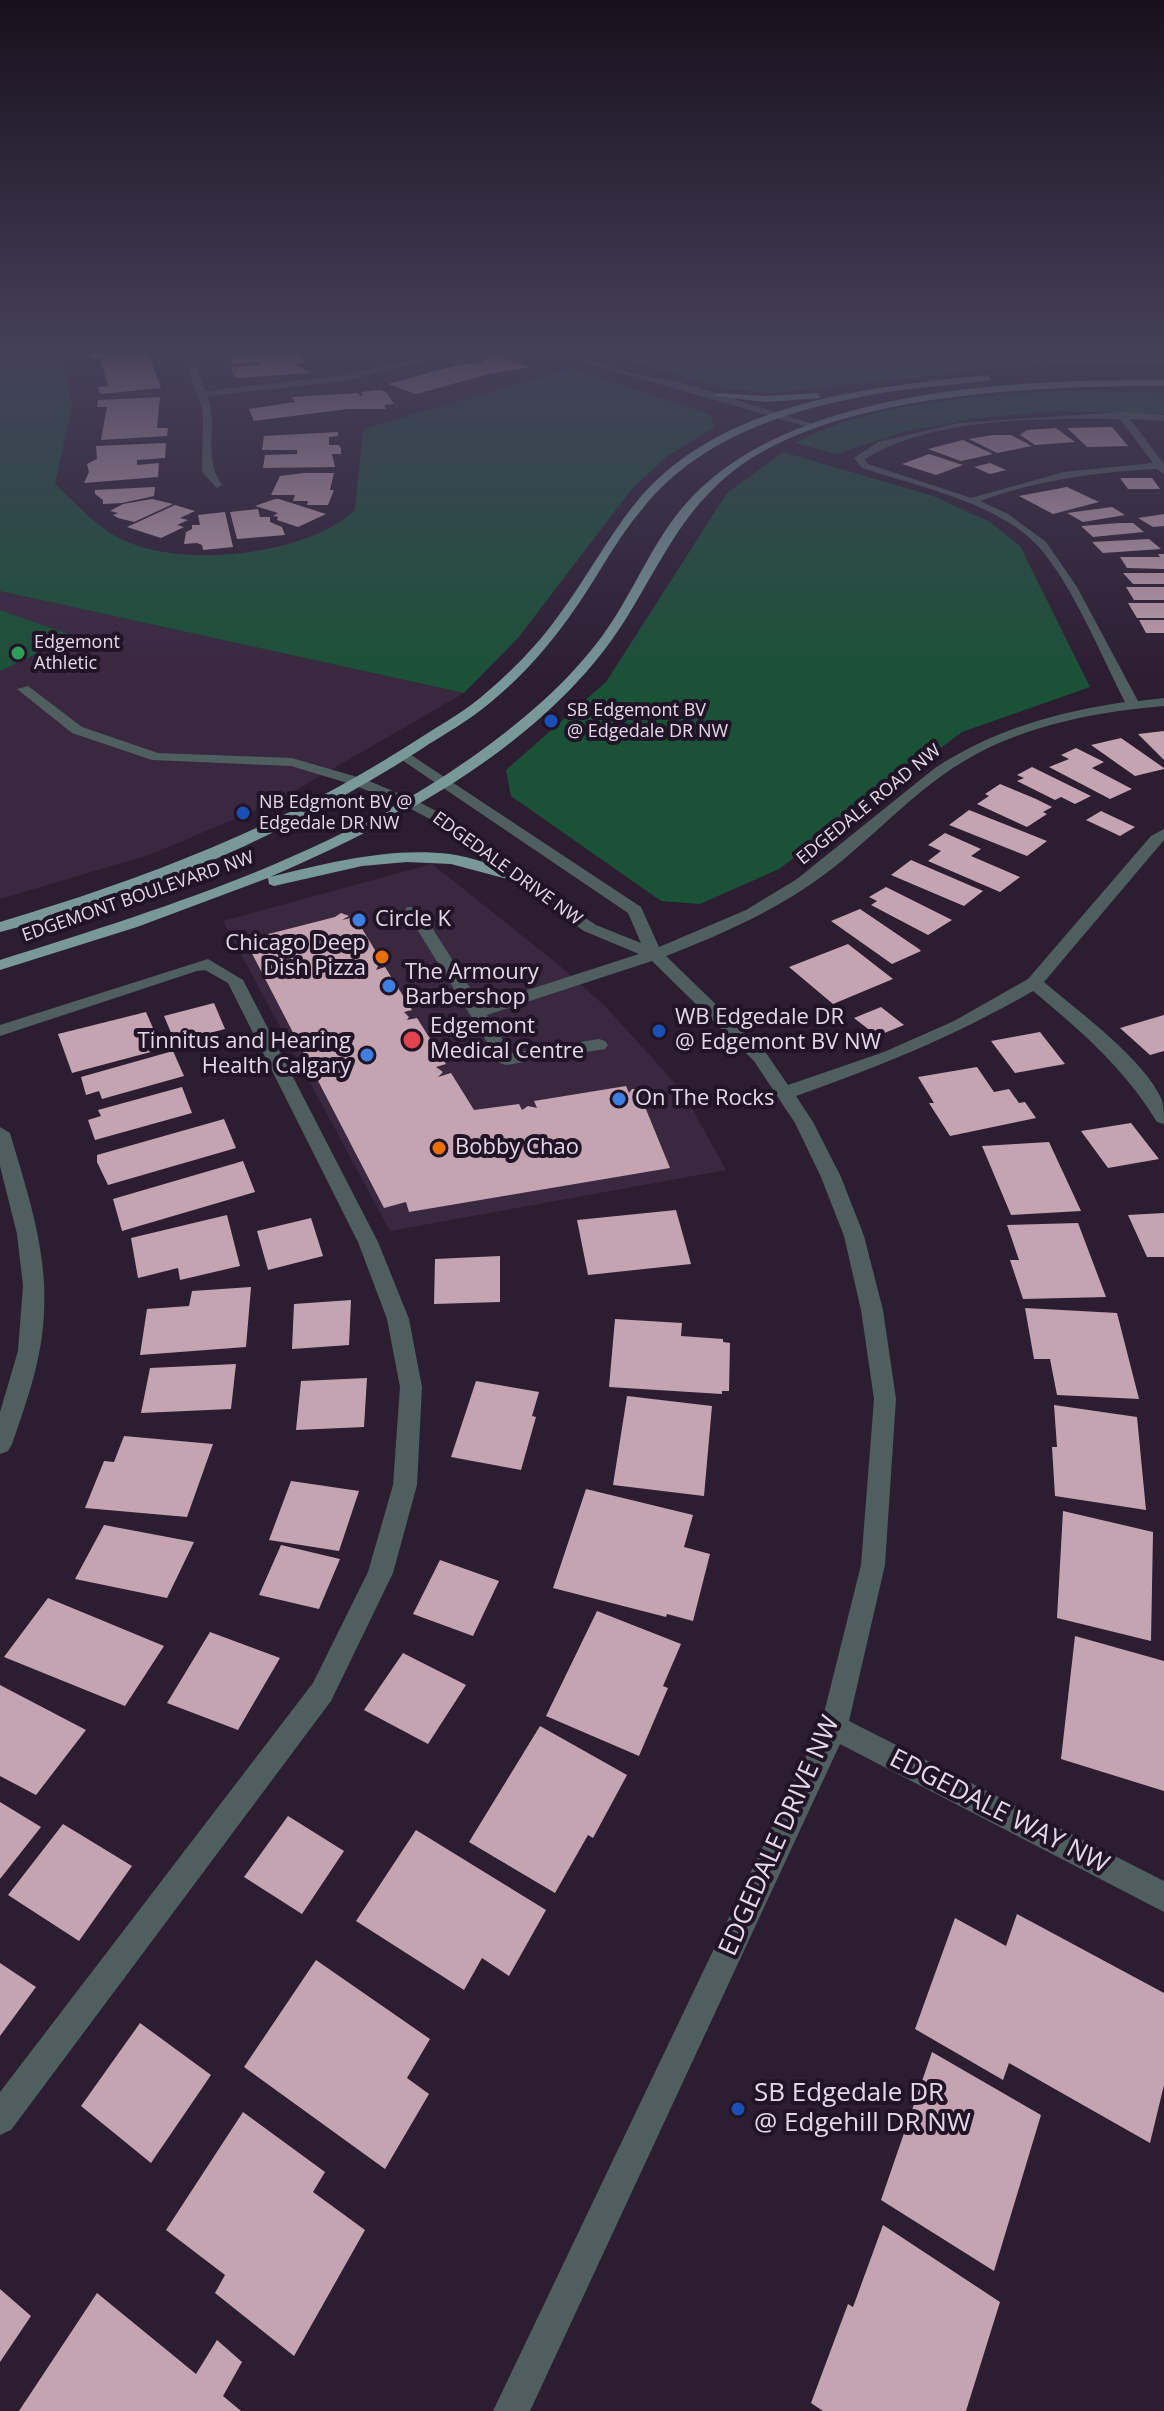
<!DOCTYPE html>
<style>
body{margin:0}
canvas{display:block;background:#2c1d31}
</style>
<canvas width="1164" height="2411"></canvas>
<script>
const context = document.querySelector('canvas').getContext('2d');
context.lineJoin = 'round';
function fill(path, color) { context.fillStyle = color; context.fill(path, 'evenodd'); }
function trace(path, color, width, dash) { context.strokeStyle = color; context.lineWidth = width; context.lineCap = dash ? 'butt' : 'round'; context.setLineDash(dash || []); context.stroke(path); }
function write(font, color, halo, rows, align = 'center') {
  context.font = font + ' "Open Sans",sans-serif'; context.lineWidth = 8; context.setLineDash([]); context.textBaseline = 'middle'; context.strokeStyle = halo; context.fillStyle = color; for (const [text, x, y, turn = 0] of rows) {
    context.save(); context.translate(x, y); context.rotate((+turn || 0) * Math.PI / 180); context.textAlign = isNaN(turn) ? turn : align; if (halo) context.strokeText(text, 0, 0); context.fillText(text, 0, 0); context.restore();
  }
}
fill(new Path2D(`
 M0,591L464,693L275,802L149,855L0,899Z
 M432,864L560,966L606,1007L683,1092L726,1170L390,1231L223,921Z`), '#3a2740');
fill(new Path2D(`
 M0,350H61L72,406L55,484C75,502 96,527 121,539C181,569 306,556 355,510L363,429L571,369L704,412L710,416L715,427L667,456L631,490L518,638L464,693L0,591Z
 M595,350H1164V363L1001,368L771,393L727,389Z
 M1062,391L1164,393V414L1057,411L979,418L906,431L836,454L795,443C874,401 974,396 1062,391Z
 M783,452L933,496L990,522L1020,546L1090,687L962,732L779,869L700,904L661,901L511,796L506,770L606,682L727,493Z
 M0,610L74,636L0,671Z`), '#1a5237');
fill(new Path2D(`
 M147,350L161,388L100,394L98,387L108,386L100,358L91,359L90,353Z
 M252,350H301L304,363L295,364L310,373L236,378L230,367L260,365L258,362L233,364L227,353Z
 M497,356L530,367L489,374L416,394L388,384L457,365L486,362L482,360Z
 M380,390L386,392L394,404L384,405L386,409H348L254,421L249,409L295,402L292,397L358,393L360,396L363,395L361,392Z
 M160,397L157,428H168L167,436L101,440L107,407H97L98,400Z
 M1112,427L1128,446L1087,447L1067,428Z
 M1056,428L1075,442L1035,445L1020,435L1027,430Z
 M338,432V436L329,437V445H339L341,449V454H332L335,467L263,468L265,455L297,454V450H262L264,436Z
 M993,435H1011L1032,446L997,453L969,439Z
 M963,440L993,454L961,461L928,449Z
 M166,443L165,458L137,460V465L159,463L158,477L84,483L89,472L87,464L97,459L96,446Z
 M929,454L963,465L936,475L902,464Z
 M990,463L1006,470L990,474L974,467Z
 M304,473H334L330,490H334L328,505H307L308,501H293L295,495H271L280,476Z
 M1120,478H1152L1160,489H1128Z
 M155,487L154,496L122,503L103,504V500L95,494V490Z
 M1067,487L1099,502L1053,514L1019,496Z
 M152,499L173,504L134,522L118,518L113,515L118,513L110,511L123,504Z
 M275,499H279L326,514L298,527L277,520L278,517L273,516L278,513L255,506Z
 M175,505L195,511L180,518L188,520L177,525L184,527L161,538L127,527Z
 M1112,507L1125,515L1083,522L1067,513Z
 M258,509L260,517H270V522L282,527L285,535L237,539L230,512Z
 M225,512L233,547L203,550L202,545L197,543L184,544L186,532L192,529V525H200L198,515Z
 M1164,514V526L1153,527L1138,518Z
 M1119,523H1133L1144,532L1093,537L1081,526Z
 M1149,539L1161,549L1103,553L1092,542Z
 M1158,554H1164V569L1127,568L1120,557H1160Z
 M1123,573H1164V584H1133Z
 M1126,587H1164V600H1134Z
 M1128,603H1164V618H1137Z
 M1139,620H1164V633H1146Z
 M1164,731V760L1138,734Z
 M1121,738L1164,768V769L1135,776L1091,745Z
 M1076,748L1104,762L1092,768L1132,789L1110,799L1049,767L1069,759L1061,755Z
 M1032,767L1091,796L1075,804L1061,797L1055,800L1017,781L1024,778L1017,775Z
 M1000,784L1036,799L1052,807L1043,812L1047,814L1027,827L977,804L989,796L985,794Z
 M969,810L1047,841L1027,856L949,825Z
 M1101,811L1135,827L1120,836L1086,820Z
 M945,833L981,849L971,856L1020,877L1000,892L928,861L941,851L928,845Z
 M911,860L983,891L964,906L891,875Z
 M886,887L952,920L928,935L871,905L877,901L869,897Z
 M860,909L919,949L921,951L892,964L831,921Z
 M341,913L349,916L342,920L355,917L381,960L374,962L378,966L376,970L385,967L412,1010L404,1012L409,1017L407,1020L417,1018L446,1064L436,1067L443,1072L438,1077L451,1073L474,1110L519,1104L522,1110L528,1106L537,1108L534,1101L626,1086L629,1093L632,1089H643L641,1097L670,1168L409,1212L406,1202L384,1208L245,940L335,917Z
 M848,944L893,979L833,1004L789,967Z
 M214,1003L225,1029L175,1042L164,1016Z
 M881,1007L904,1025L877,1036L854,1018Z
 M146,1012L162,1049L72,1073L58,1034Z
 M1164,1015V1051L1150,1055L1120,1028Z
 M1040,1032L1065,1064L1015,1073L991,1041Z
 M173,1051L184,1076L102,1099L99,1091L86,1095L81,1077Z
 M977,1067L994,1092L1009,1089L1019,1103L1025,1102L1036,1118L950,1136L929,1103H934L918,1077Z
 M182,1087L192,1113L95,1140L88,1120L101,1116L98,1110Z
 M224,1119L236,1148L108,1185L97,1162V1155Z
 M1131,1123L1159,1159L1108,1168L1081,1131Z
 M1049,1142L1081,1211L1011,1215L982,1146Z
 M243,1161L255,1192L122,1231L113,1199Z
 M676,1210L691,1264L588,1275L577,1220Z
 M1164,1213V1257H1147L1128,1215Z
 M227,1215L240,1266L180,1280L178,1268L138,1278L131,1238Z
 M311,1218L323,1256L268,1270L257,1231Z
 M1078,1223L1106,1297L1023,1299L1010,1260H1019L1007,1225Z
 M500,1256V1302L434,1304L435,1259Z
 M251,1287L246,1347L140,1355L147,1309L189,1306L192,1291Z
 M351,1300L349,1345L292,1349L294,1304Z
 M1025,1308L1117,1313L1139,1399L1057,1395L1050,1359H1034Z
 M615,1319L682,1323L681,1336L723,1339V1342L730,1343L729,1391H722V1394L609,1387Z
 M236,1364L231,1409L141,1413L150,1368Z
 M367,1378L364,1427L296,1430L301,1381Z
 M476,1381L539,1392L532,1416L536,1417L521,1470L451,1457Z
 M627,1396L712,1406L704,1496L613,1485Z
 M1054,1405L1137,1417L1146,1510L1055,1496L1052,1447H1057Z
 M124,1436L213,1444L187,1517L85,1508L104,1461L114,1462Z
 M291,1481L359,1491L339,1551L269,1540Z
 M586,1489L693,1515L684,1547L710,1554L693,1621L667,1614L666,1617L553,1588Z
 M1063,1511L1153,1532L1151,1641L1057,1618Z
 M104,1525L194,1542L167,1598L75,1579Z
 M281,1545L340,1559L319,1609L259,1595Z
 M440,1560L499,1581L473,1636L413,1614Z
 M48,1598L164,1646L125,1706L4,1657Z
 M597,1611L681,1644L663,1686L668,1688L639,1756L546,1716Z
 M210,1632L280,1658L238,1730L167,1703Z
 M1075,1636L1164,1661V1791L1061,1759Z
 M403,1653L466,1685L428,1744L364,1710Z
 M0,1685L86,1730L36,1795L0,1776Z
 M540,1726L627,1775L593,1838L588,1835L555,1893L469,1842Z
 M0,1802L41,1827L0,1879Z
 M288,1816L344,1851L302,1914L244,1877Z
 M63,1824L132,1866L79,1941L8,1895Z
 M416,1830L546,1910L509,1976L482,1958L464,1990L356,1921Z
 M1017,1914L1164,1993V2085L1150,2143L1009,2063L1003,2080L915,2029L955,1918L1006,1946Z
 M316,1960L430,2039L407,2078L429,2094L385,2169L244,2067Z
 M0,1963L36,1987L0,2036Z
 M140,2023L211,2075L151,2163L81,2106Z
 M932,2052L1041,2115L994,2271L881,2200Z
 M243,2112L325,2172L313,2192L365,2230L294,2356L215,2293L225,2275L166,2230Z
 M883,2225L1000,2302L966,2411H823L811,2403L848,2304L853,2307Z
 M0,2289L31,2316L0,2362Z
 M97,2293L196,2374L217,2340L242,2362L223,2396L241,2411H19Z`), '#c5a4b1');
fill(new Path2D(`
 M181,350H189L205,391L346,375L451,350H463L346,381L207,396C218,426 203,459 222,485L217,488L202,472L203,411Z
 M543,350H554L634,374L680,382L819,426L811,428Z
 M1122,412L1164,415V421L1130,419L1164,464V474L1157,469C1096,472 1038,480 980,501L1008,514L1046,542L1077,587L1138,701L1164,698V706C1097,712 1030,724 971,757C919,786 879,832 833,868C782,908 725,933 666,956L766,1053L788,1085L884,1052L954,1021L1028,979L1151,836L1164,829V840L1044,982C1078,1011 1144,1059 1162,1100C1164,1107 1164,1116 1164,1124L1157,1122C1125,1069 1080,1030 1033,991C953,1037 883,1065 796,1096L813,1122L841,1177L864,1236L883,1310L896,1399L885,1565L849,1721L1164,1881V1912L840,1744L530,2411H493L821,1725L861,1565L874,1399L861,1310L844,1236L821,1177L795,1123L754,1061L652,961L487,1015L511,1053L599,1039L605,1041L608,1045L605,1049L506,1065L500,1063L405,910L407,907H419L481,1005L639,954L584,931L506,878L430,819L407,807L354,785L291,766L152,760L72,733L17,689L28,686L82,727L158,753L292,758L364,779L417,801L440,813L516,872L596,925L641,943L628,913L396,756L408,753L641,907L659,947L746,910L797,879L935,768C993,730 1057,712 1125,702C1101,655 1073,586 1039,547C1000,503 916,486 862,468L854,458L878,442L958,423ZM1120,419L1153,463L1064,472L971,498L868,464L865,459C932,417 1042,418 1120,419Z
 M208,959L243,980L378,1242L409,1319L422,1387L417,1485L393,1573L331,1701L11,2130L0,2135V2092L313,1683L368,1572L393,1485L400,1387L387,1319L358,1242L228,983L205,970L197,971L0,1036V1025Z
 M0,1127L10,1133C27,1191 48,1252 44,1313C42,1359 27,1401 12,1444L8,1451L0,1454V1412L18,1351L23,1286L17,1234L0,1166Z`), '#4f5e5e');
fill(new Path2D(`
 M988,375L991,380C959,385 927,386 895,391C803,405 704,432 643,508C618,537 600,572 579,603C554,640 525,674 491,702C469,721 444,734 420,750C293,832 148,895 0,932V922C144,879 283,826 409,745C433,729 458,716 480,698C509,674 537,646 559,615C586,579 606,540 634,505C716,402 866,387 988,375Z
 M1164,380V386C1039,386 833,392 732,472C669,522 650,592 602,653C518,759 392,824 270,877C328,863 389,847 450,854C472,857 494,866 516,872V878L511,880L451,864L407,862L362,866L274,886L269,884L268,878L137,927L0,970V960C175,905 355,849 502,735C545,702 586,663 615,617C638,581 655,540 683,507C785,386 1018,380 1164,380Z
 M818,393L821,398L766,402L713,396L717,393L766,396Z`), '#799999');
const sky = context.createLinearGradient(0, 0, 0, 687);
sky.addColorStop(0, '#18101b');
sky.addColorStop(0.51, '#45405a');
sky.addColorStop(1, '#45405a00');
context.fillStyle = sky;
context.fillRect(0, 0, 1164, 687);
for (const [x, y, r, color] of [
 [18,653,8,"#2e9e5b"],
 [551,721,8,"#1a4fb4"],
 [243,813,8,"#1a4fb4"],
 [359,920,8,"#3f7fe0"],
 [382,957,8,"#e8710a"],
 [389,986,8,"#3f7fe0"],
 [659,1031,8,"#1a4fb4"],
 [412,1040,10,"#e0444e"],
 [367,1055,8,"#3f7fe0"],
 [619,1099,8,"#3f7fe0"],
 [439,1148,8,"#e8710a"],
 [738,2109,8,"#1a4fb4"]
]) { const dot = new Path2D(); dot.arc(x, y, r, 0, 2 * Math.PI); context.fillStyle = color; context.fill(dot); trace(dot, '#221427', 3); }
write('18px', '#e3d9e6', '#221427', [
 ["Edgemont",34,643],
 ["Athletic",34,664],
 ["SB Edgemont BV",567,711],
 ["@ Edgedale DR NW",567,732],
 ["NB Edgmont BV @",259,803],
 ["Edgedale DR NW",259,824]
], 'left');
write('18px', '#e3d9e6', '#221427', [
 ["EDGEDALE ROAD NW",869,805,-39],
 ["EDGEDALE DRIVE NW",507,869,36],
 ["EDGEMONT BOULEVARD NW",138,897,-19]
]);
write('22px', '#e3d9e6', '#221427', [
 ["Circle K",375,920],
 ["Chicago Deep",366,944,"right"],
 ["Dish Pizza",366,969,"right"],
 ["The Armoury",405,973],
 ["Barbershop",405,998],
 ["WB Edgedale DR",675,1018],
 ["@ Edgemont BV NW",675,1043],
 ["Edgemont",430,1027],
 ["Medical Centre",430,1052],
 ["Tinnitus and Hearing",351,1042,"right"],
 ["Health Calgary",351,1067,"right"],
 ["On The Rocks",635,1099],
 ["Bobby Chao",455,1148]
], 'left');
write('26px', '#e3d9e6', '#221427', [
 ["EDGEDALE WAY NW",999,1812,27],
 ["EDGEDALE DRIVE NW",780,1836,-66]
]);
write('26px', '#e3d9e6', '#221427', [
 ["SB Edgedale DR",754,2094],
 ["@ Edgehill DR NW",754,2124]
], 'left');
</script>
